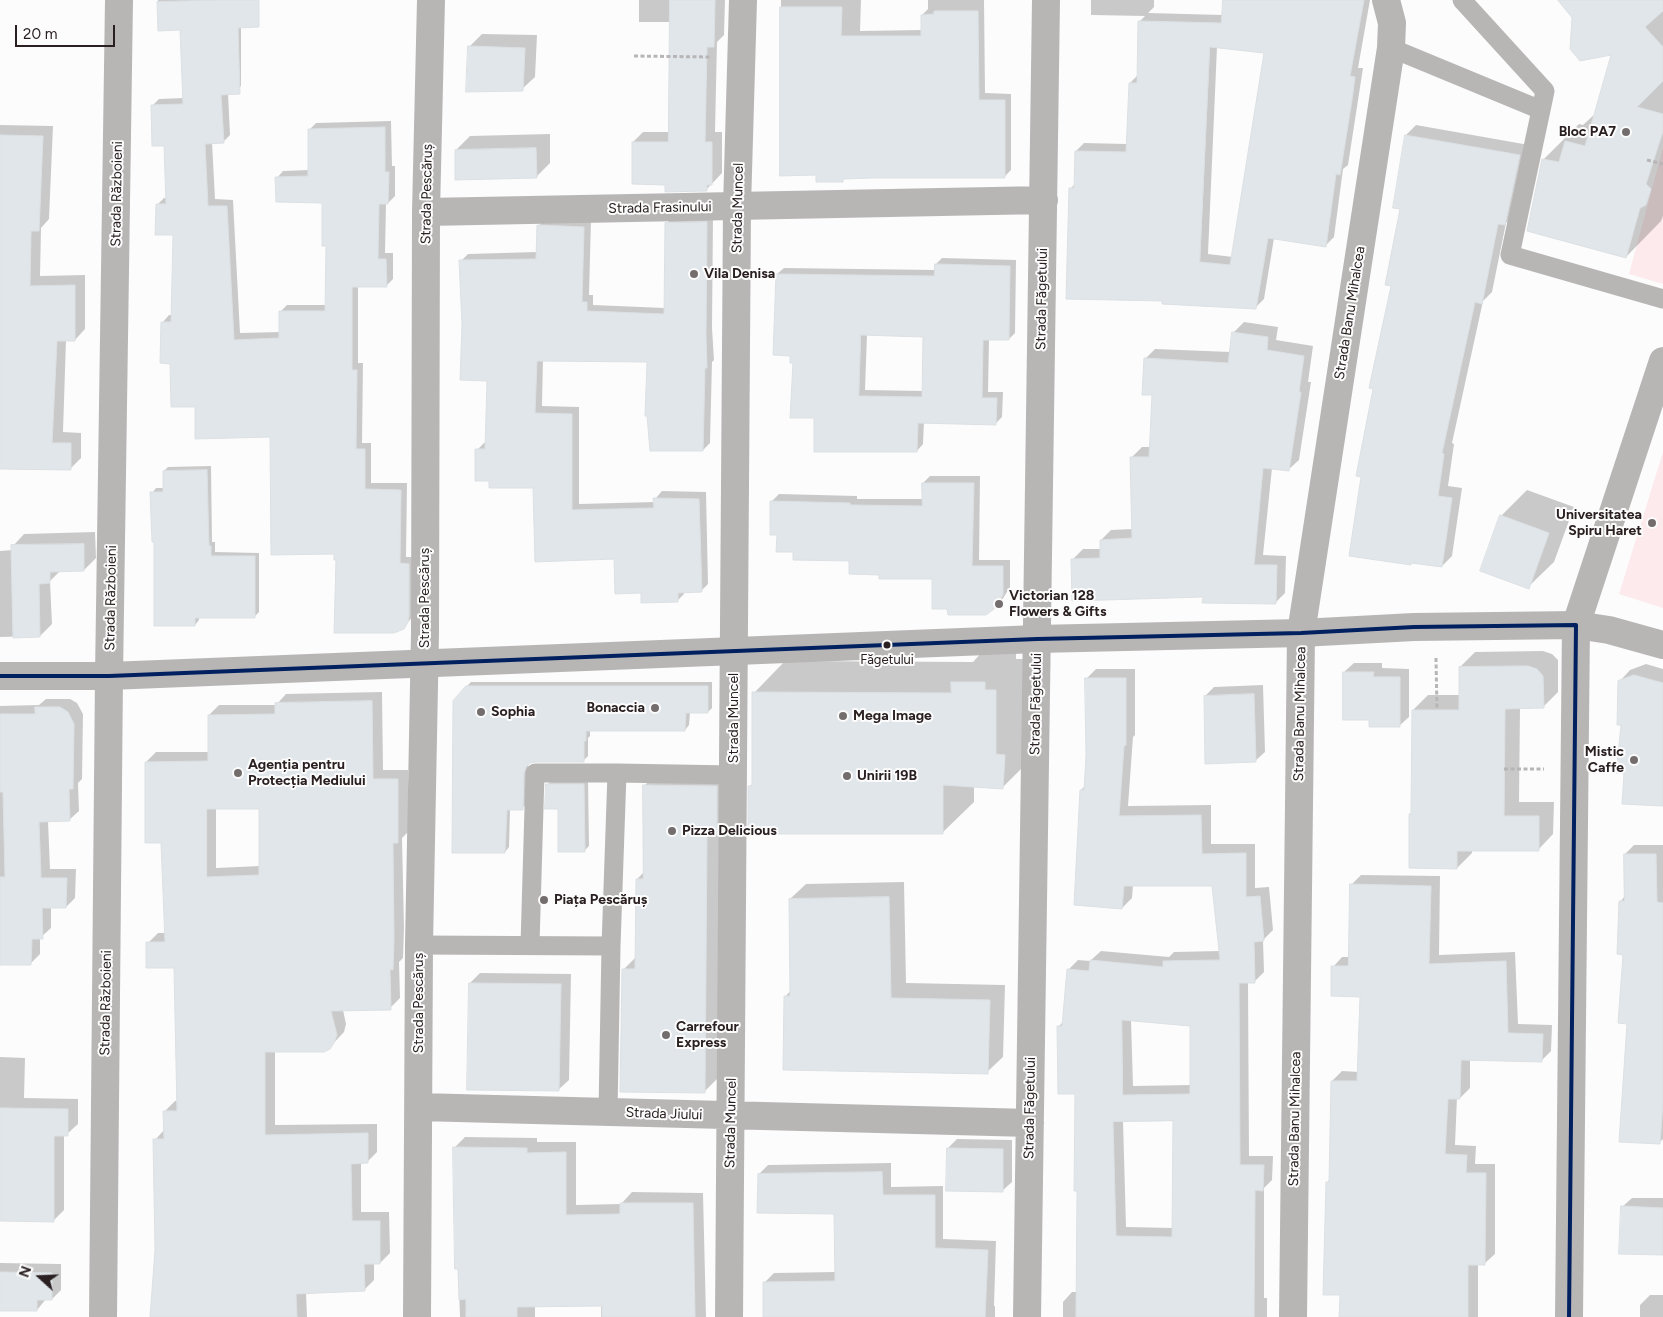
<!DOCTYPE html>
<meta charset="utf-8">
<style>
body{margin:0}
#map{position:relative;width:1663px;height:1317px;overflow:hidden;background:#fcfcfc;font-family:Figtree,sans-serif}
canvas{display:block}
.north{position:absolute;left:15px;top:1252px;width:50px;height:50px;-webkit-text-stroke:4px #fcfcfc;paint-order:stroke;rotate:290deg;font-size:14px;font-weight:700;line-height:20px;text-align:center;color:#2a2022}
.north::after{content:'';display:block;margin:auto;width:18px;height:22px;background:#2a2022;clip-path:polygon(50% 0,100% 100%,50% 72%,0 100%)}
.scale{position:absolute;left:15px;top:25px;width:100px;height:22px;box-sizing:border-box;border:2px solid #2a2022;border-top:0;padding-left:6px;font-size:15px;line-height:18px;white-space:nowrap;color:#2a2022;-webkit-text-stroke:4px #fcfcfc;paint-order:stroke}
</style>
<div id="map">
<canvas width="1663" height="1317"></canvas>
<div class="north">N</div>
<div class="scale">20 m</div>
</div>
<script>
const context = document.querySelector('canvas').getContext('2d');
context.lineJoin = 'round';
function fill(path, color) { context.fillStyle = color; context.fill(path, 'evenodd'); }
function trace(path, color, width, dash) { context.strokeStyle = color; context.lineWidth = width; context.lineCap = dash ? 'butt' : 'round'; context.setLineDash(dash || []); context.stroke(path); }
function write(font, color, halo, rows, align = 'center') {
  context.font = font + ' Figtree,sans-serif'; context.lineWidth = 4; context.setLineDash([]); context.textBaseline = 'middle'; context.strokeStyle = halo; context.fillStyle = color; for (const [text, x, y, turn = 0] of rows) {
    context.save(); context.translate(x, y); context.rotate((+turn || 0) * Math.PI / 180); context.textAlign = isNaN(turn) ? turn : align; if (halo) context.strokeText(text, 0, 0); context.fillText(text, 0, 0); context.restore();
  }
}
fill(new Path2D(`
 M1663,148V284L1629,274Z
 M1663,452V608L1619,594Z`), '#fdeaed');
fill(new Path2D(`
 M158,0H241V86L234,93H228L230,135L223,142H212L215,199L233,200L240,333L281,332L280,312L287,305H326L327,245L324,201L277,178L283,171L309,170V130L316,123L391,121L392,166H395V196L388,203H386L385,253H393V279L386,286H358V363H363L362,443H371V483H407L406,557H416L415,614L403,628L337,559L271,436L196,406L172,362L163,322L169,315H172L174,234L157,205L164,198H167L165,145L152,106L159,99L184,98L181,29L159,30Z
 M639,0H725L724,35L717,42L715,132H722V173L706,190L666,183L633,142L643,132H670L671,22H639Z
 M781,0H861L860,31L922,30V15L928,9V0H984L985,93L1011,94V170L1004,177H845L842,180L817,174L781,175Z
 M1091,0H1154V7L1148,13L1223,15L1224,0H1370L1358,68H1363L1348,165L1343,169L1334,237L1325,246L1274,238L1264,299L1256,307L1164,300L1070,189L1075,184L1076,151L1084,143L1127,144L1130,83L1138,75L1139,22L1145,16L1091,15ZM1217,47L1266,52L1233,257L1208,254Z
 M1559,0H1663V216L1661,221L1626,257L1543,160L1579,124L1583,125L1596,113L1613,53L1573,18Z
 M482,34L537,35L535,77L522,89L469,47Z
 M0,125L53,126L49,219L41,228L40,276L85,275V329L75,340H66L63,432L81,433V458L70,469L0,468Z
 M1416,125L1529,145L1515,214L1506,223L1492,292L1483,301L1452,443L1454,444L1448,486L1462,488L1452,556L1442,566L1392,285L1401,208L1394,207L1406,135Z
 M550,134V163L536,177L456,150L470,136Z
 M673,216H713L712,328L714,360L712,362L710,443L703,450L648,360L543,359L542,406L579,407V504L655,502V499L662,491L706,492L708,584L701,591H684V594L677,601L642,592L615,558L534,487L490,480L477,450L484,443H486L488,380L463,325L461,261L468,254L537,252L538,226L546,219L591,220L589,295H593V305L665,308L666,224Z
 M942,258L1016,260L1015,333L1009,339H989L988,392H1003L1002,417L996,423L924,421L923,444L917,451L815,417L794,362L777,274L784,268L936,270V264ZM867,334L924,336V391L865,390Z
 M1244,322L1278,327L1276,340L1313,346L1308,382H1311L1299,460L1288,470L1272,468L1263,555L1286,556L1285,593L1275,603L1204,596L1073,559L1083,549H1101V540L1111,530L1133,529L1132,457L1142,447H1151L1154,394L1145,359L1155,349L1231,352L1233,333Z
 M211,466L212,542H215V552L259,553V612L254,617H199V620L195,625L155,541L152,493L156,488H164V471L168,467Z
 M930,476H980L979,560H1010V587L1002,600L994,608L934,578L881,573L851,560L794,551L778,534L772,501L779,494L857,496V499H923V483Z
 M1527,490L1574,507L1554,562L1528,587L1501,516Z
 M95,532L96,558L84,570H61L50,581L52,624L40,636L0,637V551L13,550V546L24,534Z
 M983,651H1016V659H1027L1034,756L1003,787L974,785V802L942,833L750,786L753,783L754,693L785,661L973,662Z
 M1543,651L1552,654L1558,660V692L1543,707H1520L1519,802H1554L1553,834L1538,850H1472V853L1457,868L1410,814L1413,812V710L1428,695H1460V667L1475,652Z
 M1354,663H1382V668L1409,669V717L1399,726L1370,719L1344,672Z
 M1646,664L1663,669V805L1625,773L1619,682L1630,670Z
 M1096,669H1135V735L1133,737L1128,806L1211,805V844H1255V888L1269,887L1273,930L1263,940L1264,972L1254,982H1248L1249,1156H1273L1272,1180L1264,1188V1298H1267V1317H1063V1302L1072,1292H1077L1078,1189L1076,1092L1058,1027L1064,1021L1068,970L1078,960L1090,961L1101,951L1169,957L1174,952L1220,951L1213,884L1133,885L1132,898L1122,908L1081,790L1085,786L1087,756L1086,679ZM1131,1020L1191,1025V1085L1133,1086ZM1175,1120L1174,1228L1126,1227L1123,1121Z
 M471,682H712V708L708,712H690L689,725L685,730L590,729V736L588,738V756L584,760L529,762L528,767L527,804L522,808L510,809L509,847L505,852L466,687Z
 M1263,685L1265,752L1255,761L1205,696L1214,687Z
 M382,692L383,770H408V832L402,838L404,928L403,958L399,962L400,998L390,1008L343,1010L346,1024L344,1032L329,1048L275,1051V1125L377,1124V1152L367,1162H361V1212H389L390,1253L380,1263H374V1280L364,1290L306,1292L307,1317H152L156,1250L155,1140L165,1129V1111L175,1101H179L176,966L148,943L158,933H166L162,842L146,762L156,752H209V715L219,705H276L286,694ZM260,807V866L216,868V808Z
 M46,699H70L77,703L83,714L82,779L78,783L79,811L69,820L48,821L50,869H76L75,898L66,907H51V928L40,938V954L31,963H0V706L39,705Z
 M661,769L733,770L721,1075L704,1092L623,970L636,957L637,879L644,872V786Z
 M552,780H588L589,846L584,851L547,785Z
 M1634,845H1663V1139L1659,1143L1629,1022L1620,902L1625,896V854Z
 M1361,875L1440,876L1439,955L1515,952L1518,1024L1552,1025L1551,1051L1541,1061L1470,1059V1088L1460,1098L1457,1097L1455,1145L1476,1146L1475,1164H1495V1254L1485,1263H1478V1317H1340L1341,1294L1327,1183L1330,1179L1332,1081L1342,1071L1359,1072L1362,996L1333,967L1342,957H1349L1351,885Z
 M904,882L906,983L1005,985L1003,1057L987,1072L785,997L791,990L790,899L806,884Z
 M480,973L571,974L569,1080L558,1090L470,983Z
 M0,1057L25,1058L24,1098L78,1099V1124L67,1134H64V1210L53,1221L0,1220Z
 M465,1137L537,1138V1142H576V1205L621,1204L632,1192L703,1193L706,1317H601V1305H535V1317H460L454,1148Z
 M957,1139L1012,1140V1182L1002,1191L948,1148Z
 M891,1163V1187L943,1186V1239L996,1241L994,1306H995V1317H764L765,1282L774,1273L836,1272L835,1212L759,1174L768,1165Z
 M1632,1198H1663V1254L1622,1207Z
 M0,1263L61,1264V1290L52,1299H46L37,1310H0Z
 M1650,1295H1663V1317H1640V1305Z`), '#0003');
const building = new Path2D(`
 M221,0H259V27L238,28L240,94L221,95L224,143L205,144L208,206H227L234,340L279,338V311H325L326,246H322V203L276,202L275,177L308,176V129L385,127V172H389L388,204H379L378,259H386L387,287H352V370H357L356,449H365V489L401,490L400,563L409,564V616L408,622L404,629L394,633H334L336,560H334V554L271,555L270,437L195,439V407H171L170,364L160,363L161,322H171L173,235H155L156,204H166L164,146H152L151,105L183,104L180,30L158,31L157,2Z
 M670,0H715L714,47H707L705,142H712V185H707V191L665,192V185L632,184V142H668Z
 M1223,0H1364L1350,76L1355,77L1352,100L1340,175L1336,174L1326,247L1268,238L1256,309L1162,304V301L1066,299L1069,188H1074L1075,151L1126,152L1129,83H1137L1138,21L1221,23ZM1210,47L1264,53L1230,265L1200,262Z
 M1558,0H1663V11L1645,27L1663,47V81L1637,107L1663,114V131L1646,184L1651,189L1646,205L1640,208L1626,258L1527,231L1542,159L1559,162L1565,141L1585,146L1611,55L1580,61L1570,49L1572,18Z
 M780,7H842L841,36H921V15L934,14V11H978L979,100H1005V178H873L843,179V182H816V175L780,176Z
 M468,46L525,48L523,91L466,92Z
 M0,135L43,136L39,231H31L30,286L75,285V341H57L52,443H71V470L0,469Z
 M1405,135L1520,155L1505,225L1498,224L1482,304L1475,302L1442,453L1444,454L1438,496L1452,498L1442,567L1411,563V565L1349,556L1361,477L1356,476L1373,389L1369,388L1391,286L1385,285L1400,209L1393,208Z
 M536,148L537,178L455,180V150Z
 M707,222L706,336L707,368H705L703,451H650L647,416H645L647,362L537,361L535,413L572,414V510L654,508L653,498L699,499L702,592L678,593V602L641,603V593L615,594L614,559L535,562L533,488H489V481H475V449H485L487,381L460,380L462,325L459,260L536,259L537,225L584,227L582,302H587V311L664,314L665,223Z
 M935,264L1010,266L1009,340H983L982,398H997L996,425L918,423L917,452H814V418H790L793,363H790V356L773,355L776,274L934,276ZM861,335L923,337L922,397L859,396Z
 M1232,332L1268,337L1267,350L1304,356L1299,392H1301L1289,471L1263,468L1254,565H1277L1276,604L1202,603L1203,597L1072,601L1071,559L1100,558V540L1132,538L1130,457H1149L1152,395H1142L1144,358L1228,363Z
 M207,470L209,546H211V556H255V618H195V626H154V542H152L150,492H163V471Z
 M922,483H974L972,566H1003V595L994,609L986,615H948L947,609H932V579H879V575L849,574V561L793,560V552H776L777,535H770V501L850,503V505L922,506Z
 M1500,515L1549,533L1529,589L1480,571Z
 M84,544V571L50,572V583L39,584L40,637L13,638L11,545Z
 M1528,666L1537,669L1543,676L1544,708L1505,709L1504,816H1539V851H1457V869L1409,868V814H1411L1412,710H1459V667Z
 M1343,672H1374L1373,677H1400V727H1369V720H1343Z
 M1634,675L1663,683V806L1622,804L1624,774L1616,773L1621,725H1617L1618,681Z
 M1085,678H1126V745L1124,746L1119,816L1201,815L1202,854L1246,853V897L1260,896L1264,941L1254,942L1255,983H1239L1240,1165H1264L1263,1191L1255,1190L1254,1317H1076L1077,1191H1074L1075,1094H1058L1057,1026H1062L1067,969L1089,971L1090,960L1163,967V961L1220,960L1212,886H1124L1122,909L1074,905L1080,790H1084L1086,756ZM1122,1020L1190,1026V1094L1123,1095ZM1173,1121L1172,1237L1116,1236L1113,1122Z
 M951,682H985V690H996V754L1005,755L1003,789L943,785V834H748V786H752V692L951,693Z
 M466,686H708V713H686L685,731H586V741H584V762H535L530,763L526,767L524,773L523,810H507L505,853H452L453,701Z
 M1254,694L1256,762L1205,764L1204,696Z
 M372,701L373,779H398V843H393L394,939L393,970L390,969L391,1010L331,1011L337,1035L334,1043L330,1049L324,1052H265V1135L368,1133V1163L351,1164L352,1221H380V1264H364L365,1291L296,1294L297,1317H150L155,1250L153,1139H164L163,1111H177L174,968H146V942H165L161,843H145V762L208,761V715L275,714V703ZM207,809H259V875L207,877Z
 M35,707H60L68,712L74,724L73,789H69L70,821L39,822L41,878H67L66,908H42L43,939H32L31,965H0V877H5L3,792H0V714H35Z
 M546,784H584L585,852H558V809H545Z
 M643,785L717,786V834H707L705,1093L620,1092L622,969H635L636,879H643Z
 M1624,854H1656L1657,902L1663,903V1102L1660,1144L1619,1142L1627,1024L1618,1023L1623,955L1617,954L1619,901H1624Z
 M1350,884L1431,886L1429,964L1506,961L1508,1033L1543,1034L1542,1062L1461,1060L1460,1099H1448L1445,1154L1467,1155L1466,1173H1486L1485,1265H1468V1317H1339L1340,1295H1323L1326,1182H1329L1331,1081H1357L1360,997L1331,996V966H1348Z
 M889,897L891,998L990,1000L988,1074L783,1070L784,996H790L789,899Z
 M469,983L561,984L559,1091L467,1090Z
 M0,1108L68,1109V1136H54V1222L0,1221Z
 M453,1147L527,1148V1153L566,1152V1215L620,1214V1203H693L695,1317H602V1306L517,1307V1317H466V1299L459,1300L458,1269H455Z
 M947,1148L1003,1149V1192L946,1191Z
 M882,1172L883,1195H935V1248L988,1250L985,1317H763V1282L835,1281L834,1214L757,1213L758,1174Z
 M1621,1206L1663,1208V1255L1619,1254Z
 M0,1272L52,1273V1300H37V1311H0Z`);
fill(building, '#e0e6ea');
trace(building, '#dce0e3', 1);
trace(new Path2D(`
 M634,56L710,57
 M1647,160L1663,164
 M1436,658L1437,710
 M1504,769H1544`), '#b8b5b6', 3, [4, 2.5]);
trace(new Path2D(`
 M1391,48L1541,110L1545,91L1462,0
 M1541,110L1510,255L1663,299
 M419,945L611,946L608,1112
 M530,945L535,773H617
 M611,946L617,773L734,775`), '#b8b5b5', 19);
trace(new Path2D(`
 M426,212L1044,200
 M1576,625L1663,361
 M419,1107L1030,1123
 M103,1317L109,676L119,0
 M417,1317L419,945L425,633L426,212L431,0
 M729,1317L737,207L743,0
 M1027,1317L1046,0
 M1293,1317L1301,633L1391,48L1392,23L1386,0`), '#b8b5b5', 28);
trace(new Path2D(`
 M0,676H109L1037,639L1301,633L1414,627L1576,625L1609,630L1663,645
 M1569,1317L1576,625`), '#b8b5b5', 28);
trace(new Path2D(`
 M0,676H109L1037,639L1301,633L1414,627L1576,625L1569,1317`), '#002060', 4);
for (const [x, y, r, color] of [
 [1626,132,5,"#746d6e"],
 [694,274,5,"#746d6e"],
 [1652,523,5,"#746d6e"],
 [999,604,5,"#746d6e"],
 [887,645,4.5,"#2a2022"],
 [655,708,5,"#746d6e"],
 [481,712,5,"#746d6e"],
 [843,716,5,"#746d6e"],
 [1634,760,5,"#746d6e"],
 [238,773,5,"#746d6e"],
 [847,776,5,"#746d6e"],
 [672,831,5,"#746d6e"],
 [544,900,5,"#746d6e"],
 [666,1035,5,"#746d6e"]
]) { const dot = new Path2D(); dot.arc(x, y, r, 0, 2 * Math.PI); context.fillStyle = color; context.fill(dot); trace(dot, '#fcfcfc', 2); }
write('13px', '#2a2022', '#fcfcfc', [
 ["Făgetului",887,660]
]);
write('bold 14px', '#2a2022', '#fcfcfc', [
 ["Bloc PA7",1616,132,"right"],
 ["Vila Denisa",704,274],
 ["Universitatea",1642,515,"right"],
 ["Spiru Haret",1642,531,"right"],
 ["Victorian 128",1009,596],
 ["Flowers & Gifts",1009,612],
 ["Bonaccia",645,708,"right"],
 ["Sophia",491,712],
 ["Mega Image",853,716],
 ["Mistic",1624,752,"right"],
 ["Caffe",1624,768,"right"],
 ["Agenția pentru",248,765],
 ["Protecția Mediului",248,781],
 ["Unirii 19B",857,776],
 ["Pizza Delicious",682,831],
 ["Piața Pescăruș",554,900],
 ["Carrefour",676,1027],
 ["Express",676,1043]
], 'left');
write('14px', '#2a2022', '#fcfcfc', [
 ["Strada Războieni",117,194,-89],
 ["Strada Pescăruș",427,194,-89],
 ["Strada Frasinului",660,208,-1],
 ["Strada Muncel",738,208,-89],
 ["Strada Făgetului",1042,299,-89],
 ["Strada Banu Mihalcea",1350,313,-81],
 ["Strada Războieni",111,598,-89],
 ["Strada Pescăruș",425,598,-90],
 ["Strada Făgetului",1036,704,-89],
 ["Strada Banu Mihalcea",1300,714,-89],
 ["Strada Muncel",734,718,-90],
 ["Strada Războieni",106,1003,-89],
 ["Strada Pescăruș",419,1003,-90],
 ["Strada Făgetului",1030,1108,-89],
 ["Strada Jiului",664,1114,2],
 ["Strada Banu Mihalcea",1295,1119,-89],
 ["Strada Muncel",731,1123,-89]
]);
</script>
